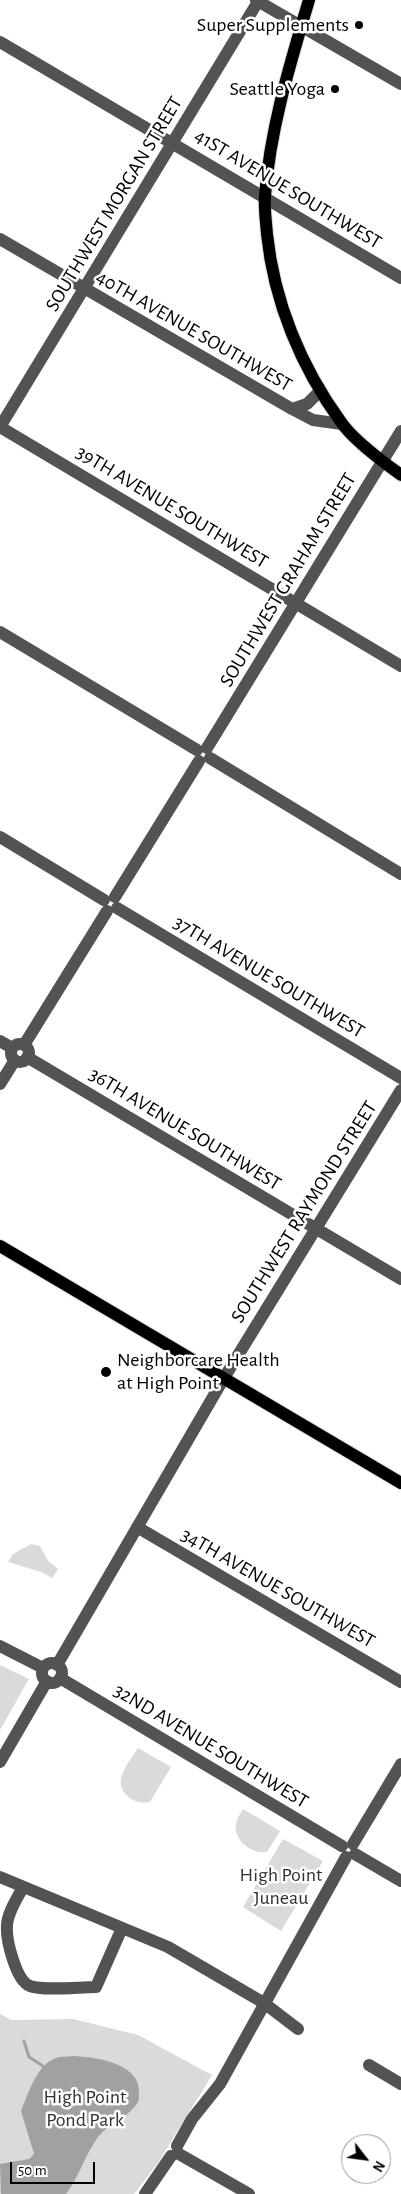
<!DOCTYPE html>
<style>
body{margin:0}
#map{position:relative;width:401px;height:2194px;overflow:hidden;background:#fff;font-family:"Alegreya Sans",sans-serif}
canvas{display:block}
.north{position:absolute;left:341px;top:2134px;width:50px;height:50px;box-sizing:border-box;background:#fff;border:1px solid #999;border-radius:50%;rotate:120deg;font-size:14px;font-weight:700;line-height:20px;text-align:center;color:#000}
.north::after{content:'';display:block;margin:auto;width:18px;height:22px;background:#000;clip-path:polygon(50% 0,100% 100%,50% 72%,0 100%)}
.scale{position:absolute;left:10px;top:2162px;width:85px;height:22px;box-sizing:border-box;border:2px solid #000;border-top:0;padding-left:6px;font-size:15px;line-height:18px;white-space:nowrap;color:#000;-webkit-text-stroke:4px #fff;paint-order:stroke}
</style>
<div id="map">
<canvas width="401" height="2194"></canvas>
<div class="north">N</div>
<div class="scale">50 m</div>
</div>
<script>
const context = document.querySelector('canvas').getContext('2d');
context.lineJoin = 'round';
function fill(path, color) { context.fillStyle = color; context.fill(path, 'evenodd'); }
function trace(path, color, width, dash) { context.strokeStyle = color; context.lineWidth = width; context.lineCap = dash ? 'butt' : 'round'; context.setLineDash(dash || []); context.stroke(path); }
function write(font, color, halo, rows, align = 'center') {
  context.font = font + ' "Alegreya Sans",sans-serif'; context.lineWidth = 5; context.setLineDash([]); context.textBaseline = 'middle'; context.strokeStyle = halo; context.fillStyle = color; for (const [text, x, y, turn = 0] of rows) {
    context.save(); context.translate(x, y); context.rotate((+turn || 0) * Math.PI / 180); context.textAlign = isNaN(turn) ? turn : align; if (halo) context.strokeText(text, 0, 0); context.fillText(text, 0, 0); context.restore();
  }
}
fill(new Path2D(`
 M31,1544L40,1546L48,1561L58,1569L52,1578L41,1572L8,1562L13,1554Z
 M0,1665L29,1679L0,1730Z
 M138,1748L171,1767L150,1802C135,1806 116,1793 122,1775C125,1766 133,1756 138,1748Z
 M243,1809L280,1831L267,1852C251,1855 230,1838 237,1820C238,1816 241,1813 243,1809Z
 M283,1839L323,1861L281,1931L243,1907Z
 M0,2014L11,2020L73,2019L138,2035L212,2075L158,2163L134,2194H0Z`), '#dadada');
fill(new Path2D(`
 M73,2056C95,2057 142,2063 139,2094C139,2098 139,2102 136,2105C126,2119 109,2123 98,2137C85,2155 79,2177 66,2194H1L0,2164L29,2159L34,2154L21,2111C29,2093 36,2065 56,2058C61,2056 68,2057 73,2056Z`), '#a1a1a1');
trace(new Path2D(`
 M24,2041L29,2057L43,2066`), '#a1a1a1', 3);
const major = new Path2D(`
 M309,0C290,64 270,129 265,196C264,208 266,221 267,234C274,302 301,367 341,422C353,440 383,462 401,475
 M0,1246L401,1483`);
trace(major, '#dbdbdb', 14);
trace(new Path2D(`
 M256,0L401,84
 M0,42L401,278
 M0,239L292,409L313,420L342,424
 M292,409L307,404L320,391
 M0,427L259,0
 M0,427L401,666
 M0,632L197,750
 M207,748L401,431
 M210,758L401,874
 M0,837L104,900
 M115,897L199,761
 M117,908L401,1078
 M0,1041L12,1048
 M11 1053a9 9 0 1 1 18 0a9 9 0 1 1-18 0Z
 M24,1045L107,911
 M27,1057L401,1279
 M0,1084L15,1060
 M137,1527L401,1682
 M0,1646L43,1668
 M42 1673a10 10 0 1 1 20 0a10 10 0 1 1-20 0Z
 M57,1665L224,1378L401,1090
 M60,1678L342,1846
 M0,1762L47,1681
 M353,1844L401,1764
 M355,1854L401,1881
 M0,1877L168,1947L264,2003L298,2029
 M23,1887C17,1899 7,1913 7,1926C6,1940 16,1981 30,1986C44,1991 79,1987 96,1987L122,1928
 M369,2065L401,2084
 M177,2146L192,2119L220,2084L346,1857
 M179,2154L249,2194
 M145,2194L171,2156`), '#535353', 12);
trace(major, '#000', 12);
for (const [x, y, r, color] of [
 [359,25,5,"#000"],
 [335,89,5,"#000"],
 [106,1372,6,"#000"]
]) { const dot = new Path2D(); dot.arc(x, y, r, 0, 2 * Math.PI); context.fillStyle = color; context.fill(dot); trace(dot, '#fff', 2); }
write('20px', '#000', '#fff', [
 ["Super Supplements",349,25],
 ["Seattle Yoga",325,89],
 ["Neighborcare Health",117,1360,"left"],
 ["at High Point",117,1383,"left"]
], 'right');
write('20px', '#000', '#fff', [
 ["41ST AVENUE SOUTHWEST",288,189,31],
 ["SOUTHWEST MORGAN STREET",114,204,-59],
 ["40TH AVENUE SOUTHWEST",194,331,30],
 ["39TH AVENUE SOUTHWEST",172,507,31],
 ["SOUTHWEST GRAHAM STREET",288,580,-59],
 ["37TH AVENUE SOUTHWEST",269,977,31],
 ["36TH AVENUE SOUTHWEST",185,1129,31],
 ["SOUTHWEST RAYMOND STREET",304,1212,-58],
 ["34TH AVENUE SOUTHWEST",278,1588,30],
 ["32ND AVENUE SOUTHWEST",211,1746,31]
]);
write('20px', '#313131', '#fff', [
 ["High Point",281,1875],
 ["Juneau",281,1898],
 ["High Point",85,2097],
 ["Pond Park",85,2120]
]);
</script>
